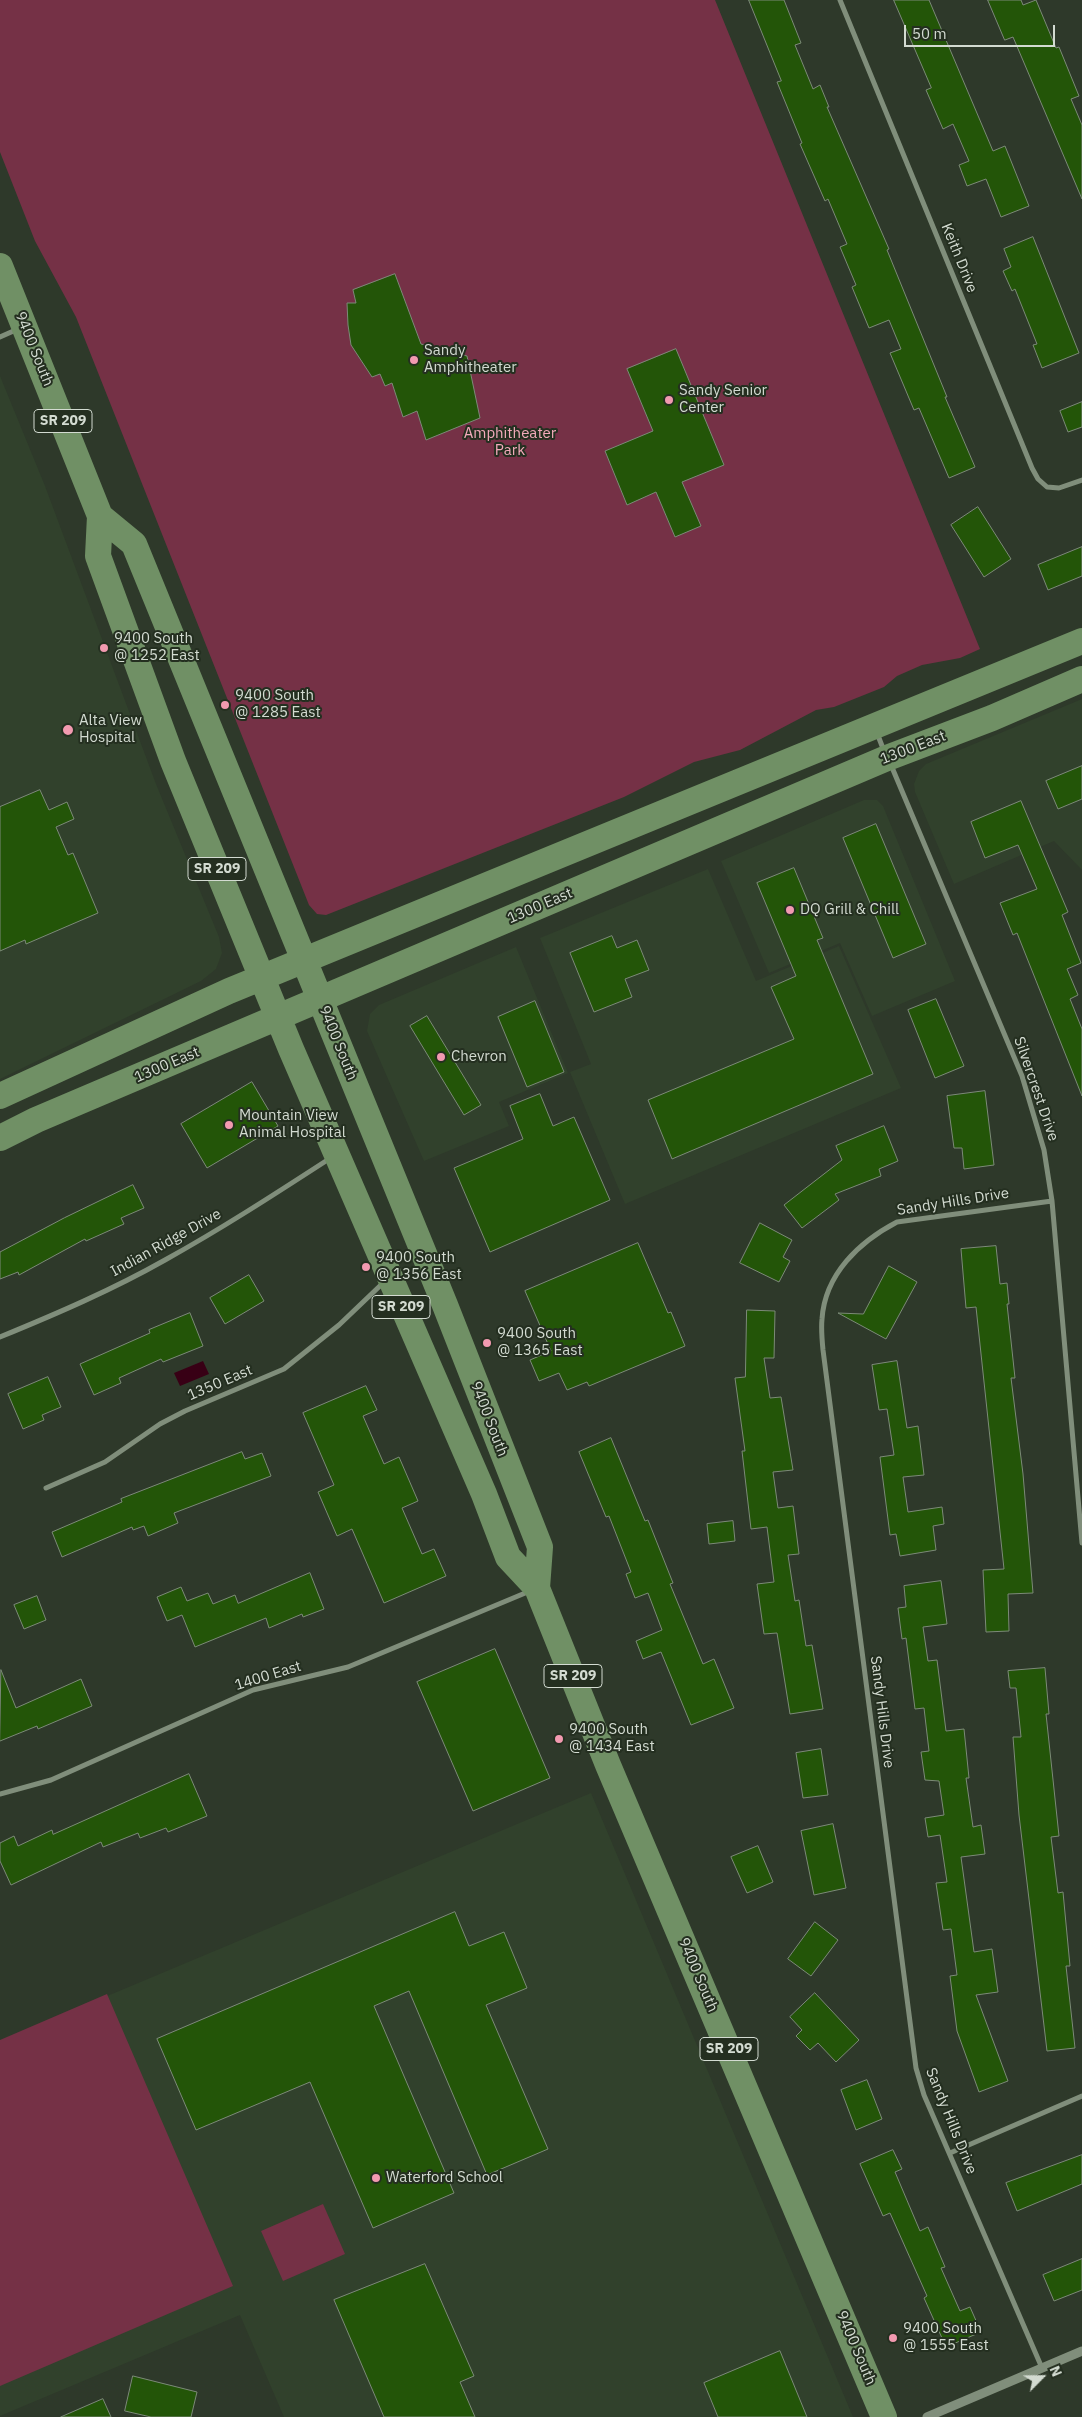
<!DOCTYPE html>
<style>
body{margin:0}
#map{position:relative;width:1082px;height:2417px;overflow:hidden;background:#2e392a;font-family:"IBM Plex Sans",sans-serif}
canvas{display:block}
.north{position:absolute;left:1017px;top:2352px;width:50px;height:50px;-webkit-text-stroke:4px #242f20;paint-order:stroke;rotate:67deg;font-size:14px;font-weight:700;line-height:20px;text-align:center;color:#d3dbd1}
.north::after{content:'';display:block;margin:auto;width:18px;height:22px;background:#d3dbd1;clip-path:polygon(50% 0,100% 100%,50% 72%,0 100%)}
.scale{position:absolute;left:904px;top:25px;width:151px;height:22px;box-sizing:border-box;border:2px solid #d3dbd1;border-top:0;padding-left:6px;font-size:15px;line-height:18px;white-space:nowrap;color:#d3dbd1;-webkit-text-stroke:4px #242f20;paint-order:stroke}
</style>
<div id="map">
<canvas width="1082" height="2417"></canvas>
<div class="north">N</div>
<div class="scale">50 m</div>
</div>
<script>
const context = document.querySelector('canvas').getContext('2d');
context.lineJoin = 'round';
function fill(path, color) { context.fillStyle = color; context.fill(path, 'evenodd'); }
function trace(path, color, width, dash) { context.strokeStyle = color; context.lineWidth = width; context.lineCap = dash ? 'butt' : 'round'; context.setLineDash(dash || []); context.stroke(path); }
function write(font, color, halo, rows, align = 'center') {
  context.font = font + ' "IBM Plex Sans",sans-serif'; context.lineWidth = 4; context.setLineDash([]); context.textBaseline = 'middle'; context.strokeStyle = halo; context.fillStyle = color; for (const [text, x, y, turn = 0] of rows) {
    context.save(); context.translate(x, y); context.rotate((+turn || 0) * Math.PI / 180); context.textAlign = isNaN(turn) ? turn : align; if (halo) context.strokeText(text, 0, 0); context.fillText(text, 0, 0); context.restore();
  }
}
fill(new Path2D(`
 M0,376L45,486L156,784L219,937L222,953L216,969L201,981L0,1079Z
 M1082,699V870L1054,841L954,884L915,792L914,784L919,771L926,764Z
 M864,800H877L883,806L955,981L872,1016L840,943L769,973L721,861Z
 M708,869L756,981L839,946L901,1088L625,1204L570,1072L591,1064L540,938Z
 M516,947L568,1073L499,1102L509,1126L424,1161L367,1031L370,1014L379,1005Z
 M591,1793L853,2417H284L240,2315L0,2416V2041Z`), '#31412c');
fill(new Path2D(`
 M0,0H715L980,649L960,658L922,665L897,676L884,687L834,707L816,710L740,750L694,762L624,797L326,915L317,914L309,905L76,317L35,241L0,152Z
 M107,1994L233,2286L0,2386V2040Z
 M323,2204L345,2254L283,2281L261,2231Z`), '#753146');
fill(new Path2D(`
 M203,1361L209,1374L180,1386L174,1373Z`), '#380015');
const building = new Path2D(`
 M749,0H784L801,43L795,45L813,89L820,85L829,107H827L889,249L887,250L947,397H945L975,467L949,478L919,408L914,410L890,353L901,349L889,320L869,328L852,287L856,285L840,247L847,244L828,199L825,201L800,144L802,143L777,82L781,81Z
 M894,0H929L993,151L1005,146L1029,206L1001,217L986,179L967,186L959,165L969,161L953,124L943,129L926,90L931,88Z
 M988,0H1021L1023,5L1036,0L1056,48L1059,47L1079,96L1071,99L1082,125V199L1013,37L1005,40Z
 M1033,237L1079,353L1042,368L1033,345L1037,344L1015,289L1012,291L1003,271L1011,267L1004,249Z
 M395,274L421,344L467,356L480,418L426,440L417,411L403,417L392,383L385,386L380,374L372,377L351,345L348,325L347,303H356L353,290Z
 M676,349L724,465L682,482L701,526L675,537L656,492L627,505L605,451L653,431L627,369Z
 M1082,402V427L1068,432L1060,411Z
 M978,507L1011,559L984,577L951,525Z
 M1082,547V576L1048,590L1038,565Z
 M1082,766V799L1058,809L1046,781Z
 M40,790L49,810L67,802L74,819L56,827L68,855L73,853L98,913L26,944L25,940L0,951V807Z
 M1021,801L1068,912L1062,915L1081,963L1067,969L1078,995L1070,999L1082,1029V1096L1017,933L1013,935L1000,903L1037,889L1018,845L985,858L971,822Z
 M876,824L926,944L893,958L843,838Z
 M794,868L823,938L817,940L873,1074L672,1159L648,1100L794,1039L771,987L796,976L757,883Z
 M612,936L617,948L637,940L649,970L625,979L632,997L594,1012L570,953Z
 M936,999L964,1066L935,1078L908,1010Z
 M535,1001L564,1072L527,1087L498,1017Z
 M427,1016L481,1105L464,1115L410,1026Z
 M252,1082L278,1126L207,1168L181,1124Z
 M985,1091L994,1165L964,1169L962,1148H954L947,1096Z
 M540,1094L553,1126L574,1117L610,1200L490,1252L454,1168L523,1139L510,1106Z
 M884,1126L898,1161L879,1169L881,1176L835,1194L839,1200L802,1228L784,1205L842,1160L836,1146Z
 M133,1185L144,1208L121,1218L124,1224L86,1241L85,1239L19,1275L18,1272L0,1279V1252L64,1218Z
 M760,1223L792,1240L783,1257L790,1261L779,1282L740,1263Z
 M638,1243L668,1313L671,1312L685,1346L589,1386L587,1382L567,1390L559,1373L539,1381L530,1360L551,1351L525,1291Z
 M996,1246L1000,1284L1007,1283L1009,1304H1007L1015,1378H1011L1023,1474L1033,1593L1008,1594L1009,1631L986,1632L983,1570L1004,1569L976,1307L966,1308L961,1249Z
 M889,1266L917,1282L886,1339L838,1313L863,1314Z
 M249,1275L264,1301L225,1324L210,1298Z
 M747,1310L775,1311L774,1358H764L770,1398L781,1397L793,1470L773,1472L778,1508L793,1506L799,1554L788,1555L795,1601L799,1600L806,1646L812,1645L823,1709L790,1714L777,1633L764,1634L757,1584L774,1582L767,1527L751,1529L742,1451H745L735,1378L745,1377Z
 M190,1313L203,1346L163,1362L161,1359L119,1378L121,1383L94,1395L80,1364L150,1333L149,1330Z
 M897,1361L907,1428L918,1426L924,1475L903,1477L908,1512L942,1507L944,1524L933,1526L936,1550L900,1556L896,1534L890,1535L880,1457L894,1455L887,1409L879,1410L872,1365Z
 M48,1377L61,1407L42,1415L44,1420L23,1429L8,1394Z
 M366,1386L377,1410L363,1416L384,1464L399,1457L418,1501L402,1508L422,1554L434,1549L446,1576L384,1603L352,1529L337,1536L318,1492L334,1485L303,1413Z
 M611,1438L645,1521L648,1520L673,1583L670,1584L703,1664L714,1659L734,1708L691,1725L661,1652L643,1659L636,1641L662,1630L648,1593L635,1598L626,1574L631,1572L609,1516L606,1517L579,1452Z
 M242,1452L245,1459L262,1453L271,1476L174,1513L178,1523L148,1536L144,1526L133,1530L132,1527L62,1557L52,1532L122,1502L121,1499Z
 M733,1521L735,1541L709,1544L707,1524Z
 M310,1573L324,1609L303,1617L302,1614L269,1628L266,1618L195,1647L182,1615L167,1621L157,1597L181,1587L187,1601L208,1593L213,1604L235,1595L238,1603Z
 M941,1581L947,1624L923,1627L928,1661L937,1660L946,1731L964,1729L969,1778H966L973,1827L981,1825L985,1854L961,1857L974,1952L992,1949L998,1992L976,1995L1008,2081L979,2092L957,2031L950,1976L957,1975L951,1929L943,1930L936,1883L947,1882L940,1835L928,1837L925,1818L944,1815L939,1781L925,1780L921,1752L929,1751L924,1708L915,1709L906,1638L902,1639L898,1608L906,1607L904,1586Z
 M37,1596L46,1620L24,1629L14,1605Z
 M495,1649L550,1778L473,1811L417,1682Z
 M1045,1668L1049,1714H1046L1059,1836L1051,1837L1058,1893L1063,1892L1070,1966H1066L1075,2048L1047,2051L1019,1815L1013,1737H1021L1016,1688H1010L1008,1671Z
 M1,1670L16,1708L81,1679L92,1706L38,1729L37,1726L0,1741Z
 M821,1749L828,1795L803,1798L796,1753Z
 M189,1774L207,1816L168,1832L166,1828L140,1838L138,1833L103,1847L101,1842L11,1885L0,1861V1843L14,1836L18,1846L52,1830L53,1834Z
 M833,1824L846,1888L814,1895L801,1831Z
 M758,1846L773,1882L747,1893L731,1857Z
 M455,1912L469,1946L504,1932L527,1988L486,2005L548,2149L487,2175L409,1991L374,2006L454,2193L373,2228L310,2082L196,2130L157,2039Z
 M815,1922L838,1940L811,1976L788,1959Z
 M815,1993L859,2040L836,2062L818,2043L810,2050L796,2036L802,2030L790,2017Z
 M867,2080L882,2119L856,2130L841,2090Z
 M893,2150L902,2169L895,2172L920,2231L928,2227L945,2267L941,2268L960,2311L970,2307L981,2332L946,2347L924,2298L927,2296L890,2213L883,2216L860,2164Z
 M1082,2155V2184L1017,2211L1006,2183Z
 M1082,2259V2290L1054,2301L1043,2275Z
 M425,2264L474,2376L460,2382L475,2417H384L334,2300Z
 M780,2351L807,2417H718L704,2383Z
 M133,2376L197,2392L191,2417H151L125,2411Z
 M103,2399L111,2417H61Z`);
fill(building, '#235508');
trace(building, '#7c8a78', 1);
trace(new Path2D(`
 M840,0L1032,468L1038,479L1047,487L1059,488L1082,480
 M0,337L18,329
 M877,733L884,751
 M891,765L1022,1076L1044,1150L1052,1201L1082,1543
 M0,1337C56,1314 112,1290 165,1260C221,1229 275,1194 329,1159
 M46,1488L105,1462L160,1424L185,1411L284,1369L339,1325L383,1283
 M0,1794L51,1780L253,1690L348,1667L530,1591
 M950,2153L1082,2096
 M1042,2368L924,2095L916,2068L823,1350C822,1340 821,1329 822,1319C825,1274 859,1242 897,1222L1052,1201`), '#808e7b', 5);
trace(new Path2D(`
 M927,2417L1082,2351`), '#808e7b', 9);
trace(new Path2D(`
 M0,266L100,516L98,556L173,761L291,1049L484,1494L508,1557L537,1588L608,1765L884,2417
 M100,516L134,544L445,1305L540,1547L537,1588
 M0,1096L229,991L1082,641
 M0,1138L36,1120L887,758L992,718L1082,679`), '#709065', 26);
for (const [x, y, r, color] of [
 [414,360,5,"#f29ab0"],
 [669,400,5,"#f29ab0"],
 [104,648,5,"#f29ab0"],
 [225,705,5,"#f29ab0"],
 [68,730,6,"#f29ab0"],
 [790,910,5,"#f29ab0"],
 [441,1057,5,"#f29ab0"],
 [229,1125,5,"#f29ab0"],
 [366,1267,5,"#f29ab0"],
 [487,1343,5,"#f29ab0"],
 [559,1739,5,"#f29ab0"],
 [376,2178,5,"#f29ab0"],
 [893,2338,5,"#f29ab0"]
]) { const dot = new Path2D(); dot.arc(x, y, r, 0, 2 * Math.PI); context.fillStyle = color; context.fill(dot); trace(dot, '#242f20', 2); }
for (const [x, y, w] of [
 [63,421,58],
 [217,869,58],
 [401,1307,58],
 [573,1676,58],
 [729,2049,58]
]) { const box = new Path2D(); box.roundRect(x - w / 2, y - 11.5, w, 23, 4); context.fillStyle = '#242f20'; context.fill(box); trace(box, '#d3dbd1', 1); }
write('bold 14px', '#d3dbd1', null, [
 ["SR 209",63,421],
 ["SR 209",217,869],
 ["SR 209",401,1307],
 ["SR 209",573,1676],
 ["SR 209",729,2049]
]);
write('15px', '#d3dbd1', '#242f20', [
 ["Keith Drive",959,258,68],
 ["9400 South",34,349,68],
 ["1300 East",913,748,-21],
 ["1300 East",540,906,-23],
 ["9400 South",338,1043,68],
 ["1300 East",167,1065,-23],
 ["Silvercrest Drive",1036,1089,71],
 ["Sandy Hills Drive",953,1202,-9],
 ["Indian Ridge Drive",166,1243,-29],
 ["1350 East",220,1383,-23],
 ["9400 South",489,1419,69],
 ["1400 East",268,1676,-17],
 ["Sandy Hills Drive",882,1712,83],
 ["9400 South",698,1975,67],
 ["Sandy Hills Drive",951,2121,68],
 ["9400 South",856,2348,67]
]);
write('15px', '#d3dbd1', '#242f20', [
 ["Sandy",424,351],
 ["Amphitheater",424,368],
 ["Sandy Senior",679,391],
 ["Center",679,408],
 ["9400 South",114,639],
 ["@ 1252 East",114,656],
 ["9400 South",235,696],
 ["@ 1285 East",235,713],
 ["Alta View",79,721],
 ["Hospital",79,738],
 ["DQ Grill & Chill",800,910],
 ["Chevron",451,1057],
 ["Mountain View",239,1116],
 ["Animal Hospital",239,1133],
 ["9400 South",376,1258],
 ["@ 1356 East",376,1275],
 ["9400 South",497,1334],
 ["@ 1365 East",497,1351],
 ["9400 South",569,1730],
 ["@ 1434 East",569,1747],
 ["Waterford School",386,2178],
 ["9400 South",903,2329],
 ["@ 1555 East",903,2346]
], 'left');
write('15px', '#f3aabb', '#242f20', [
 ["Amphitheater",510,434],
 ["Park",510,451]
]);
</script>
